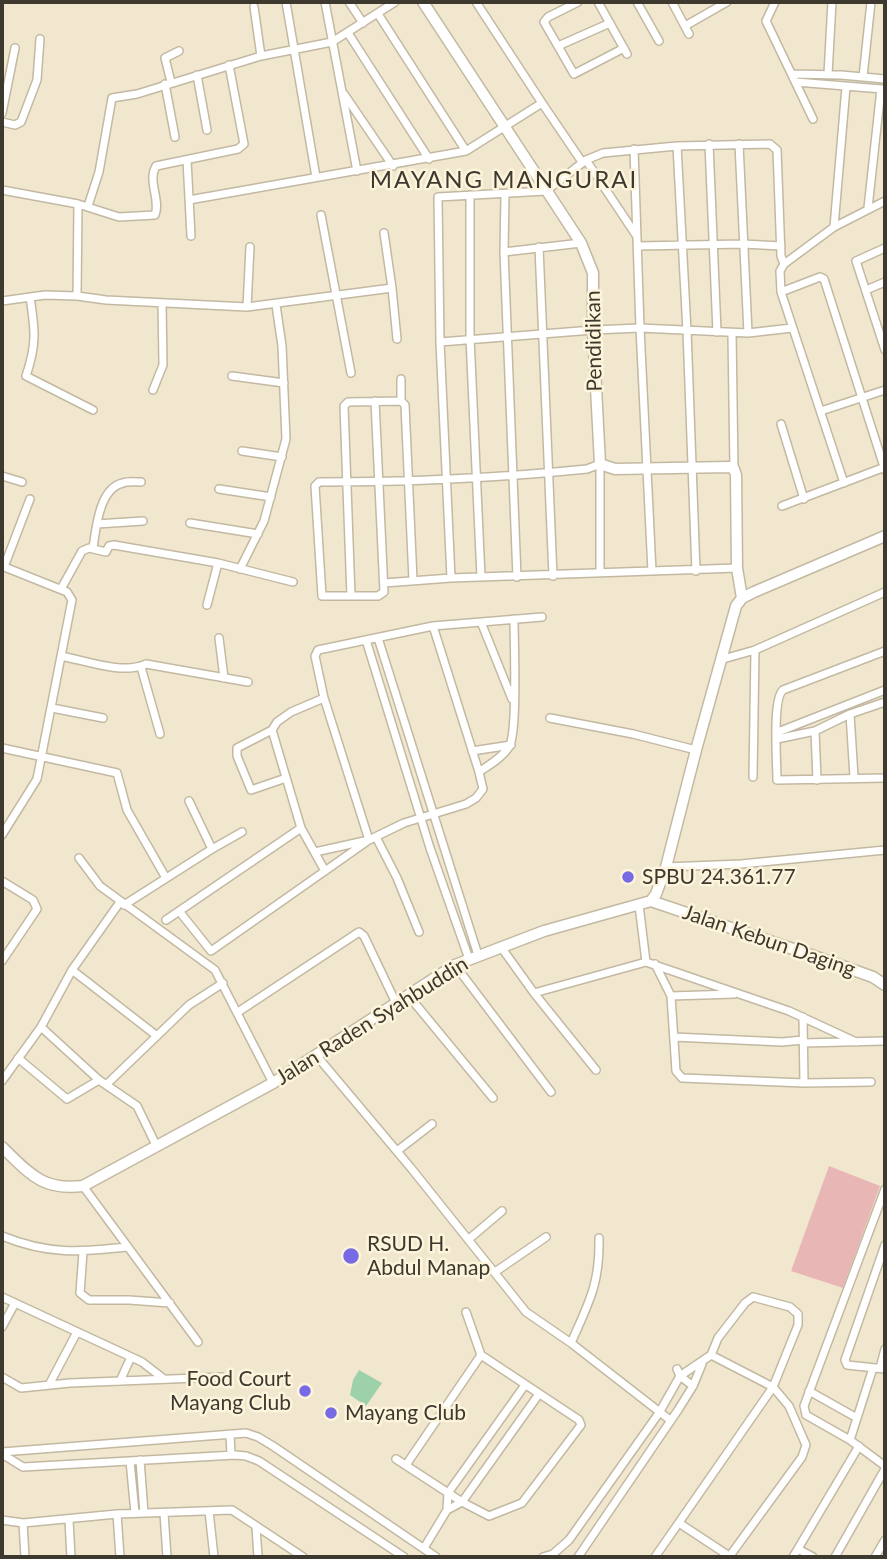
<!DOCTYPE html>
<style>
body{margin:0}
#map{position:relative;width:887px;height:1559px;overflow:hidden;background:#f1e7cf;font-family:Lato,sans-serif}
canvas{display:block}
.frame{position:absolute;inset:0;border:4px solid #3d392f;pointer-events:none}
</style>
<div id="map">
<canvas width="887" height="1559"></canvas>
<div class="frame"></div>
</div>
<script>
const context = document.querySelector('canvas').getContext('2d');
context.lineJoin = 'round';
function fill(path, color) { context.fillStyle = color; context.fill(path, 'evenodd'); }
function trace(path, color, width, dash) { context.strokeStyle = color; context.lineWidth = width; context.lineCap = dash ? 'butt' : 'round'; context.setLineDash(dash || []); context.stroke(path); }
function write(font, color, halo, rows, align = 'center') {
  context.font = font + ' Lato,sans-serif'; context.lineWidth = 5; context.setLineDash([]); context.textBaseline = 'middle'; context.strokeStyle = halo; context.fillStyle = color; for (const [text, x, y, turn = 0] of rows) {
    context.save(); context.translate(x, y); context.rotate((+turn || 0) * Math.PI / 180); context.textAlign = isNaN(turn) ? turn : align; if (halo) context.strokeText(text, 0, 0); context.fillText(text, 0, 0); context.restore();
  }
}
fill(new Path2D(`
 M829,1166L880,1186L843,1288L791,1271Z`), '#e8b7b5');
fill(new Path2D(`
 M359,1370L382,1383L366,1406L350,1395L353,1380Z`), '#9dd1aa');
const street = new Path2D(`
 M286,2L316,177
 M325,2L357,171
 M349,2L363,23
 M578,2L548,17L544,22L574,74L624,48
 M598,2L627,54
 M637,2L659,41
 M672,2L689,34
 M775,2L766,21L813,119
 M254,7L261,56
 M378,14L466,151
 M685,26L727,2
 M348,33L429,159
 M558,46L610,23
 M792,74L841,75L885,79
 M828,74L832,2
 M197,75L207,130
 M863,77L871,2
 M171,82L165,58L179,51
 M796,82L882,89
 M165,84L175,137
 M344,94L393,166
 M542,103L582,162
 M2,113L15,48
 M2,122L15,125L21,122L37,80L40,39
 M709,144L717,332
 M739,144L748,333
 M677,146L687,331L696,571
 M634,149L640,328L652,571
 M187,160L191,236
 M586,160L636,235
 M2,190L78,204L119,217L155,215C161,200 147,181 156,166L238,149L244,144L229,65
 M505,194L504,252L517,577
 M470,195V338L481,577
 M189,200L466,151L542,103L476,2
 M88,206L99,172L112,98L137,94L261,56L332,42L395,2
 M868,208L881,89
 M321,215L351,373
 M834,227L846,87
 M638,246L743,244L781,246
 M539,247L553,576
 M885,248L856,261L885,350
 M504,252L581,243
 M392,288L397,339
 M866,290L885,282
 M781,292L820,277L824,279L885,470
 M77,296L78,204
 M30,297C35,330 37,344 26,376L93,410
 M2,301L45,295L77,296L106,300L247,307L392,288L384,233
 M247,307L250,247
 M732,333L734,469
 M440,342L593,330L640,328L748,333L792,328
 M232,376L284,383
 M401,379V401
 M153,390L163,365L162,303
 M375,401L384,592L378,596H322L315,486L319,482C408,482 498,478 587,469L600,464V572
 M821,411L885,390
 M781,424L804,499
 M242,451L282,457
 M2,476L22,482
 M844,483L781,292L780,271L784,264L834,227L885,201
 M219,489L271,497
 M782,506L885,467
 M190,523L258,534
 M97,524L143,521
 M93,548C96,529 99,488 123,483C128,481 135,482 141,482
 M2,566L67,592L72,600L37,779L2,835
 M4,567L30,499
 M240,569L264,521L286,439L282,346L276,305
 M451,578L440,342L438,197L546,191L586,160L603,153L677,146L770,144L777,150L781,256L784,264
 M384,583L451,578L737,568
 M61,589L82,551L89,548L106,552L109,546L114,545L218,563L293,582
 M351,596L344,406L348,402L401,401L405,405L413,580
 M207,605L218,563
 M481,622L512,699
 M219,638L224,678
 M378,638L478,955
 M366,640L430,848L469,959
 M885,651L783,690C772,699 777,762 777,780L885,778
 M61,656C87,661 123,675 146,664L248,682
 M723,659L755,650L885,592
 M141,667L160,734
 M52,708L103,718
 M850,714L854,777
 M550,718L633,734L696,750
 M272,730L301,828L325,871
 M815,731L817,780
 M778,732L885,690
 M777,739L815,731L850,714L885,702
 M2,748L117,773L127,810L166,878
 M472,751L511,745
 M479,772C489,765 502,758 509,747C518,733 514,642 514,619
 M753,777L755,650
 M286,778L251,790L237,756V748L272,730L277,722L291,712L324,698
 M376,837L397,878L419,932
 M212,849L242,832
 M315,852L369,840L324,698L315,656L318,650L433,626L542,617
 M79,858L100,886L215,970L273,1083
 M666,867L741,864L885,850
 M2,881L33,900L37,909L2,961
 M124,905L212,849L189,801
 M639,905L646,962
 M179,911L211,951L369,840L404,823L466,804L476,798L483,789L479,772L433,626
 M166,920L301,828
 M501,947L534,993L596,1070
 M655,964L671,996L676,1071L682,1078L804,1083L871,1082
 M455,965L551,1092
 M72,970L157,1036
 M534,993L646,962L789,1011L856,1042
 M408,995L493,1098
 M671,996L734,994
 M238,1012L359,932L364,936L396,1003
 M803,1017L804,1083
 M41,1027L99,1080L137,1106L157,1147
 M674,1037L782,1042L803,1040
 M803,1043L885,1041
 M316,1055L411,1168L526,1312L571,1343L670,1420
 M18,1058L67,1099L99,1080
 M2,1081L41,1027L72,970L120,902
 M107,1084L189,1005L223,983
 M397,1151L432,1124
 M83,1186L198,1342
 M885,1189L804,1406L806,1415L850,1440L885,1466
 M2,1236C49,1255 79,1252 128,1247
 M469,1239L502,1211
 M885,1245L845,1360L847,1365L885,1369
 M83,1252L80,1293L89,1300H129L170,1303
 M495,1272L546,1237
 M2,1297L142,1362L164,1379
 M2,1327L15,1303
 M571,1343C589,1302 600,1284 599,1238
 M711,1355L773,1387L789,1406L806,1445L802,1457L729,1557
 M880,1368L885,1349
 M677,1369L680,1376L693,1386
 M2,1377L21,1388L70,1383L222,1377
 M120,1381L131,1357
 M49,1385L77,1332
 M809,1391L857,1418
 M230,1434L231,1455
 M850,1440L873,1368
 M2,1452L246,1433L258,1437L273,1446L436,1557
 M2,1454L23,1467L235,1455L246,1456L259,1461L404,1557
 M396,1459L462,1502L489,1516L522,1503L581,1425L579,1420L481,1355L466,1312
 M140,1460L144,1513
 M130,1461L135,1513
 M406,1465L481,1355
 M447,1510L462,1502L539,1394
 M209,1511L214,1557
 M164,1513L167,1557
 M117,1514L120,1557
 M2,1520L23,1523L117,1514L232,1510L303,1557
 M69,1520L71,1557
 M23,1523L25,1557
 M679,1523L729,1556
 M256,1527L258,1557
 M424,1548L447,1510L448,1493L525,1385
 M798,1549L813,1557
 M543,1557L553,1554L569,1540L659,1413L680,1376L711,1355L718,1338L745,1303L753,1297L790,1307L798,1314V1325L773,1387L655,1557
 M578,1557L678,1410L693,1386L702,1364
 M793,1557L859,1446
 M835,1557L885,1469
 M875,1557L885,1540`);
const secondary = new Path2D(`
 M423,2L581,243L593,273V330L600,464L615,469L730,467L734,469L736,475L737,568L742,598
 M651,901L811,955L873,977L885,985
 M2,1147C29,1173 42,1191 83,1186L273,1083L455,965L544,931L651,901L656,894L666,867L696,750L736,606L742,598L754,592L885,536`);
trace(street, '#c3b9a2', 10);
trace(secondary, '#c3b9a2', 13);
trace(street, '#fff', 7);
trace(secondary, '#fff', 10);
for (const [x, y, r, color] of [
 [628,877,7,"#776ae5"],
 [351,1256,9,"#776ae5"],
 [305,1391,7,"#776ae5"],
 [331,1413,7,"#776ae5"]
]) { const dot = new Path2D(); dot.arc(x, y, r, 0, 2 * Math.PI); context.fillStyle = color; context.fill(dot); trace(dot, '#fef4dc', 2.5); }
write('21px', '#3d392f', '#fef4dc', [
 ["Pendidikan",594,341,-91],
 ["Jalan Kebun Daging",769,941,19],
 ["Jalan Raden Syahbuddin",372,1021,-32]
]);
write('21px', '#3d392f', '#fef4dc', [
 ["SPBU 24.361.77",642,877],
 ["RSUD H.",367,1244],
 ["Abdul Manap",367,1268],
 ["Food Court",291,1379,"right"],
 ["Mayang Club",291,1403,"right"],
 ["Mayang Club",345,1413]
], 'left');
context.letterSpacing = '2px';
write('24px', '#3d392f', '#fef4dc', [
 ["MAYANG MANGURAI",504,180]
]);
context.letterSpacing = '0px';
</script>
